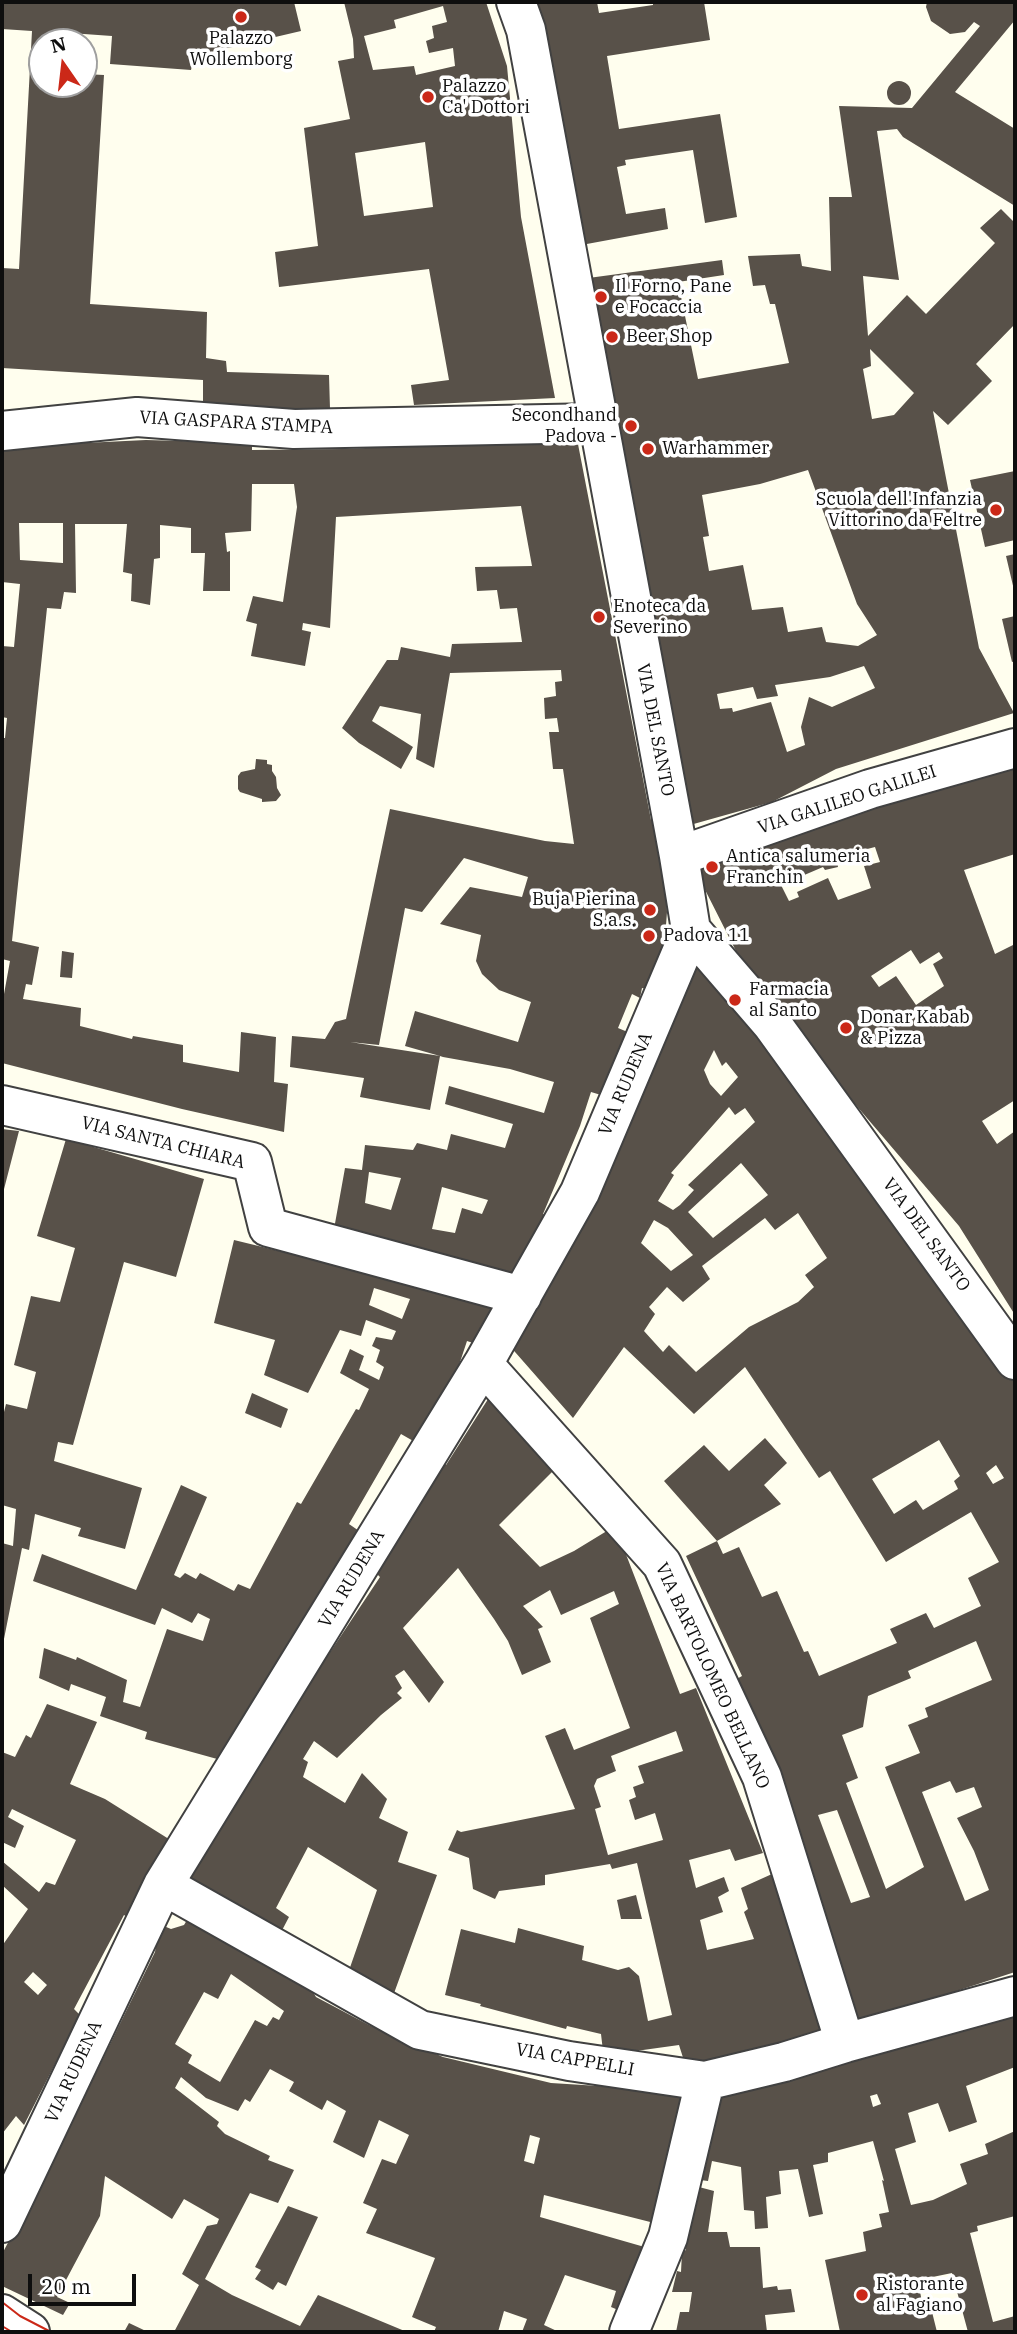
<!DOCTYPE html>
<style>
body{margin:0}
#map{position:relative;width:1017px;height:2334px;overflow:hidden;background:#fffeee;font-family:"IBM Plex Serif",serif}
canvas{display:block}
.frame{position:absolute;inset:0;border:4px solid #0e0e0e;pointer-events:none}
.north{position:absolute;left:28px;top:28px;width:70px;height:70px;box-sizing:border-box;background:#fff;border:2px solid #9f9f9f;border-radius:50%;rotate:346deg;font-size:19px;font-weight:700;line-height:28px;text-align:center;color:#0e0e0e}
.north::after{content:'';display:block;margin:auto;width:24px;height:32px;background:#cb2818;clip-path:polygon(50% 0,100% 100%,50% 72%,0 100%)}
.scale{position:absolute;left:28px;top:2274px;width:108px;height:32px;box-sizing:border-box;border:4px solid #0e0e0e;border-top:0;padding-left:9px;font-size:21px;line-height:24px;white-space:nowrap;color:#0e0e0e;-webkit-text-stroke:5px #fff;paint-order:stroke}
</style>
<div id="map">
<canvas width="1017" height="2334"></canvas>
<div class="frame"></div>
<div class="north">N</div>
<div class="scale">20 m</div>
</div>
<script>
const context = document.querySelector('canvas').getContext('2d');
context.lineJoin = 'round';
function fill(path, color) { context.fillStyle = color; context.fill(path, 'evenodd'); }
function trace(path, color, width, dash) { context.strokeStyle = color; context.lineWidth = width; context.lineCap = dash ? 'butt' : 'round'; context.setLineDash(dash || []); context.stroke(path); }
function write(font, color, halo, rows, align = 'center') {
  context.font = font + ' "IBM Plex Serif",serif'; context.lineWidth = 7; context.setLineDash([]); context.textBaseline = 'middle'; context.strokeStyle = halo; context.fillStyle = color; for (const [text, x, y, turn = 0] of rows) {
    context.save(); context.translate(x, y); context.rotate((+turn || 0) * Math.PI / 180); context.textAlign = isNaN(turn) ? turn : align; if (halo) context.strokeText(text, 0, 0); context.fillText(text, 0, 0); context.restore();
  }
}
fill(new Path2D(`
 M2,2H294L301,31L194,56L191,70L110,64L112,36L56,32L55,42H42V84H84V74L104,75L90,304L207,312L206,358L226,361L227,372L329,375L330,409L203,414V380L2,368V268L19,269L32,31L2,29Z
 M344,2H486L507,66L521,217L555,398L414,405L411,385L449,380L429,269L279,287L275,252L318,246L304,128L350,119L338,61L354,58L353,39ZM443,6L447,22L432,26L434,38L426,41L429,53L453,48L455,66L416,75L414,66L373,70L364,36L396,28L394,20ZM425,142L433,207L364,216L355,153Z
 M532,2H597L599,13L653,5V2H704L710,40L607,56L619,129L720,114L737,217L705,223L693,150L625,160L626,165L617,167L626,214L665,208L668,229L576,246Z
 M927,2H1015V20L955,92L1015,129V206L903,137L897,129L877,131L899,280L863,276L868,336L907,295L926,314L995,243L980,228L1001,209L1015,223V324L976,364L992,381L948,425L933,411L979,648L1014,713L836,769L772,802L690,825L581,279L722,260L724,275L678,282L698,379L789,363L775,304H770L765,285L753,286L748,256L800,254L802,266L831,271L829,197H852L839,106L912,108L980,26L974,22L965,32L950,34L931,21L926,7ZM870,349L914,393L894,415L872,419L863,369L871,366ZM808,470L857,604L877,635L858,646L826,642L822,627L788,632L783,607L752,610L743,565L709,571L703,537L709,536L702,495L760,484ZM864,666L875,688L832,707L809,697L801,727L805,745L787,752L771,702L733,712L732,708L720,709L717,694L753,687L757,699L778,696L775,685L830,677Z
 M887 93a12 12 0 1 1 24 0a12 12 0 1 1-24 0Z
 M577,439L651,820L661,819L667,912L665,938L650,990L642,988L640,998L632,994L618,1028L630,1033L601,1095L591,1092L580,1126L543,1214L550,1217L521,1277L334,1229L345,1168L362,1170L365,1145L413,1150L417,1143L447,1150L451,1134L505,1148L513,1124L445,1104L449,1086L544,1113L554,1082L510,1069L443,1057L440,1056L405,1046L415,1011L518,1042L531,1002L499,990L482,974L476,961L481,935L440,924L470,887L522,897L528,877L464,858L422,912L405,908L379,1045L350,1042L440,1056L430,1110L360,1097L364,1078L290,1067L292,1036L325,1039L335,1022L346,1019L390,809L545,841L574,844L563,769H553L549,732H559L557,718L545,719L544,698L556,696L555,682L562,681L561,670L450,673L434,768L416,759L421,714L380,706L372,721L413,747L401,769L359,743L342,728L387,660H398L401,647L450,657L452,644L522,642L517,608L500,609L497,590L477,591L475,567L532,566L521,506L336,517L330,628L303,623L302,630L311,632L305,666L251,656L257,624L246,621L253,596L283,602L297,507L294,484H252L251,531L225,533L227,552L230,551V591H203L205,553H191V528L160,525V558L154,559L150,605L131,601L132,574L123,572L127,524H75L76,593L64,592L61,609L47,608L12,941L39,947L32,985L26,984L23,999L81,1008L80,1026L132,1039L133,1036L183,1045V1062L239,1072L241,1032L276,1037L274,1082L288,1084L284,1132L182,1109L2,1063V1005L10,961L2,959V738H5L7,718L2,717V646L14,647L20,584L2,582V447L146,440L252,443V450L342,449ZM19,523H63V563L20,560ZM369,1172L401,1178L391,1210L365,1203ZM442,1187L488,1200L482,1214L462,1208L455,1233L432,1229Z
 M1015,471V540L985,547L970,480Z
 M1015,554V590H1014L1006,556Z
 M1015,616V661L1012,662L1002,619Z
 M256,759L267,760V764L272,765V771L276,777L277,788L281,795L276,801L262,802V799L240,792L238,789V776L241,772L255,769Z
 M1015,764V854L964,870L995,954L1015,944V1100L982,1121L997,1144L1015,1131V1315L959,1226L826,1070L738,955L692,864ZM875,847L880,862L864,866L871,888L838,900L828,878L797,892L799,897L789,901L781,885L823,867L825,870L838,867L836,857ZM911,950L920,964L939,952L943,958L933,964L944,986L916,1005L896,976L879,987L871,976Z
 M62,951L74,953L72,978L60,977Z
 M700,957L911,1222L1015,1383V1972L852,2025L733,1681L742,1676L686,1556L717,1541L664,1481L704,1445L729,1471L765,1438L787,1463L764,1485L781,1504L717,1541L723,1554L739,1547L762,1597L777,1591L804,1652L808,1651L819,1676L897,1643L890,1629L926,1613L934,1628L981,1606L968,1578L999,1562L971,1512L886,1562L830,1471L819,1478L745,1367L694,1414L624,1347L573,1418L508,1344ZM714,1050L722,1066L726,1062L738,1077L721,1096L710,1084L704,1070ZM729,1107L735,1115L745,1108L755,1122L688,1185L694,1190L680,1205L673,1210L658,1201L674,1175L671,1173ZM741,1163L768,1195L713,1238L688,1212ZM798,1213L827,1258L805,1275L814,1287L798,1302L749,1327L696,1372L669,1345L663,1352L644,1331L655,1314L649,1307L667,1287L683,1302L710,1279L702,1266L765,1218L775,1230ZM654,1220L668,1228L693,1255L671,1271L641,1243ZM939,1440L960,1476L954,1481L958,1489L923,1510L916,1500L894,1514L872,1479ZM996,1465L1004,1478L993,1484L986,1473ZM976,1641L992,1680L925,1708L928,1717L908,1725L920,1753L885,1767L924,1867L886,1889L846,1783L858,1778L842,1735L863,1727L868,1696L911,1678L908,1671ZM950,1781L956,1793L974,1787L982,1807L957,1818L974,1851L989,1890L965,1901L922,1792ZM837,1810L870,1897L851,1903L818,1815Z
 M2,1129L19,1131L3,1193H2Z
 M66,1139L204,1179L176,1277L124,1262L73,1445L58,1442L54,1461L142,1488L125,1549L78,1536L81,1528L35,1514L29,1550L22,1548L2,1649V1543L13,1546L16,1509L2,1505V1420L6,1404L27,1409L36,1372L14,1365L31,1296L60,1302L75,1248L37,1236Z
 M234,1240L377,1275L501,1300L476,1344L467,1341L459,1365L466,1369L422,1446L401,1434L349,1524L362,1533L228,1762L145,1739L147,1732L100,1716L106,1697L71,1684L69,1691L39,1678L44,1648L76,1660L77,1657L127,1680L123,1702L140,1707L167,1629L203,1641L210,1619L198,1613L192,1623L162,1608L155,1625L33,1581L42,1554L136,1590L181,1485L207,1497L174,1575L180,1578L185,1573L196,1579L200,1573L234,1591L238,1584L250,1589L297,1502L301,1504L356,1409L359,1410L369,1389L340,1373L350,1349L364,1356L359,1370L379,1380L384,1367L376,1362L380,1350L372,1346L376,1337L392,1340L396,1331L366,1320L361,1336L340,1330L308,1393L264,1375L275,1340L214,1323ZM374,1288L410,1299L402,1319L369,1305Z
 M252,1393L288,1409L281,1428L245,1413Z
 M490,1396L561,1463L499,1525L540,1567L574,1551L615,1526L680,1694L696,1688L763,1853L735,1861L730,1849L689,1860L696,1888L724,1877L729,1891L718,1897L723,1912L700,1920L707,1950L754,1939L744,1912L748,1909L741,1888L772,1874L827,2039L686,2067L679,2045L643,2050L603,2051L601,2034L567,2026L566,2029L480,2006L481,2004L445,1995L461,1929L515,1943L518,1928L584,1946L582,1960L618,1970L629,1967L639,1976L648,2021L672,2015L637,1863L612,1869L610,1864L545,1875V1885L499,1891L495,1899L473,1889L469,1858L448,1850L457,1830L461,1832L575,1809L545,1736L565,1728L574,1750L630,1728L590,1618L619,1604L614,1591L561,1615L550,1590L523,1606L543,1627L538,1629L551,1662L522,1675L508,1641L494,1619L458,1568L403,1628L444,1682L429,1703L404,1670L395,1676L402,1688L397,1693L402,1698L381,1715L337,1758L314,1741L303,1759L308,1762L303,1777L345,1803L362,1773L387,1799L379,1818L408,1832L398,1862L437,1875L393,1996L346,1979L377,1890L308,1847L276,1908L289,1917L278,1938L185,1882L271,1741L380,1577L371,1568L438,1454L446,1465ZM676,1731L683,1751L638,1766L644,1783L633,1787L636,1797L629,1800L635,1820L655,1813L663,1840L608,1855L595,1809L601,1807L594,1786L597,1779L616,1771L611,1756Z
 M47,1704L97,1722L70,1784L105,1799L172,1841L133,1921L124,1915L74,2009L80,2015L24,2125L16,2116L2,2134V1946L28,1909L2,1885V1861L39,1892L46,1882L55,1885L76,1840L12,1809L8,1817L24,1826L15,1848L2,1842V1752L15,1757L26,1735L31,1738ZM33,1972L47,1985L38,1995L24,1982Z
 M636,1895L642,1919H621L617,1900Z
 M190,1915L284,1973L313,1992L316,1997L369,2025L443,2057L551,2083L695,2092L666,2226L544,2195L540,2217L648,2248L623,2312L611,2307L616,2291L565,2275L544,2325L559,2332H522L527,2319L504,2311L498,2332H434L436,2327L412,2317L435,2258L366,2233L377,2209L363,2203L382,2159L396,2164L409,2135L379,2120L364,2158L333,2142L346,2111L327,2100L322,2110L289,2091L294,2082L270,2069L250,2102L245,2099L238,2111L206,2098L181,2077L175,2088L219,2122L217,2126L225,2134L270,2156L268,2160L294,2170L278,2203L250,2193L205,2279L232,2295L300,2326L318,2295L407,2332H174L199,2285L182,2274L207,2226L217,2224L219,2219L184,2199L172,2219L105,2176L100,2216L57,2297L70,2303L63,2315L2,2286V2254L74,2118L155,1952L159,1924L171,1929L184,1925ZM231,1974L284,2011L279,2020L273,2017L267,2026L255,2020L220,2082L188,2063L192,2055L175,2044L204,1992L218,1999ZM530,2135L540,2138L534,2164L524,2161Z
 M1015,1998V2067L966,2086L977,2122L949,2132L938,2103L908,2113L916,2142L895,2149L911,2205L933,2200L967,2184L960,2164L988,2154L985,2144L1015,2131V2216L977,2226L978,2231L970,2233L993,2322L1015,2316V2332H968L952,2273L918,2280L924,2314L932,2312L937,2332H840L825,2260L866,2251L863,2232L882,2227L879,2214L889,2212L882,2180L884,2181L873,2141L828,2153V2162L813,2165L823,2214L809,2217L798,2169L779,2171L781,2194L766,2197L768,2228L755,2229L754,2211L744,2210L741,2167L712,2161L708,2181L700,2180L699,2187L714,2191L708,2232H727L730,2247H760L763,2288L777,2286L778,2290L791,2289L795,2312L765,2315L767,2332H676L680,2312H689L692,2292H672L677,2271L681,2272L682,2252L686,2250V2234L711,2089ZM877,2094L881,2104L873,2107L870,2096Z
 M288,2206L318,2217L286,2286L278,2282L273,2290L255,2279L261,2270L255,2267Z
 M129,2323L148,2332H124Z`), '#585149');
const minor = new Path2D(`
 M516,2L526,30L679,856L691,930L772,1024L1015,1360
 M2,431L137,417L294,429L597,423
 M679,856L870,789L1015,748
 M2,1105L252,1162L268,1227L522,1296
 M483,1364L662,1564L762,1777L845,2043
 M163,1885L420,2030L569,2061L705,2081L784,2062L845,2043L1015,1996
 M2,2223L163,1885L483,1364L580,1192L691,930
 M2,2314L30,2332
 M629,2332L668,2237L705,2081`);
trace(minor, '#414141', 42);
trace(minor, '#fff', 38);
trace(new Path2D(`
 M2,2302L20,2316L51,2332
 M2,2326L12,2332`), '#cb2818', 2);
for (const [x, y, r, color] of [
 [241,17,7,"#cb2818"],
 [428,97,7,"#cb2818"],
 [601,297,7,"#cb2818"],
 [612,337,7,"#cb2818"],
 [631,426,7,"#cb2818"],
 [648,449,7,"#cb2818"],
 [996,510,7,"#cb2818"],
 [599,617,7,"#cb2818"],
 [712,867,7,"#cb2818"],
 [650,910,7,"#cb2818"],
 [649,936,7,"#cb2818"],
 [735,1000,7,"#cb2818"],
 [846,1028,7,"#cb2818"],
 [862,2295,7,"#cb2818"]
]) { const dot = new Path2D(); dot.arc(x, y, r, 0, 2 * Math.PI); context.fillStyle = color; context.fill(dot); trace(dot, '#fff', 2.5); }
write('18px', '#0e0e0e', '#fff', [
 ["Palazzo",241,39,"center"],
 ["Wollemborg",241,60,"center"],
 ["Palazzo",442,87],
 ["Ca' Dottori",442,108],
 ["Il Forno, Pane",615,287],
 ["e Focaccia",615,308],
 ["Beer Shop",626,337],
 ["Secondhand",617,416,"right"],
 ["Padova -",617,437,"right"],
 ["Warhammer",662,449],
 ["Scuola dell'Infanzia",982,500,"right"],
 ["Vittorino da Feltre",982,521,"right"],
 ["Enoteca da",613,607],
 ["Severino",613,628],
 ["Antica salumeria",726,857],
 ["Franchin",726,878],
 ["Buja Pierina",636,900,"right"],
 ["S.a.s.",636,921,"right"],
 ["Padova 11",663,936],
 ["Farmacia",749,990],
 ["al Santo",749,1011],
 ["Donar Kabab",860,1018],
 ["& Pizza",860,1039],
 ["Ristorante",876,2285],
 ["al Fagiano",876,2306]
], 'left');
write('18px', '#0e0e0e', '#fff', [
 ["VIA GASPARA STAMPA",236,423,3],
 ["VIA DEL SANTO",655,730,79],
 ["VIA GALILEO GALILEI",847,800,-18],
 ["VIA RUDENA",626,1084,-67],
 ["VIA SANTA CHIARA",163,1143,14],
 ["VIA DEL SANTO",926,1235,54],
 ["VIA RUDENA",352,1579,-59],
 ["VIA BARTOLOMEO BELLANO",712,1676,65],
 ["VIA CAPPELLI",575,2060,10],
 ["VIA RUDENA",74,2072,-65]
]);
</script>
